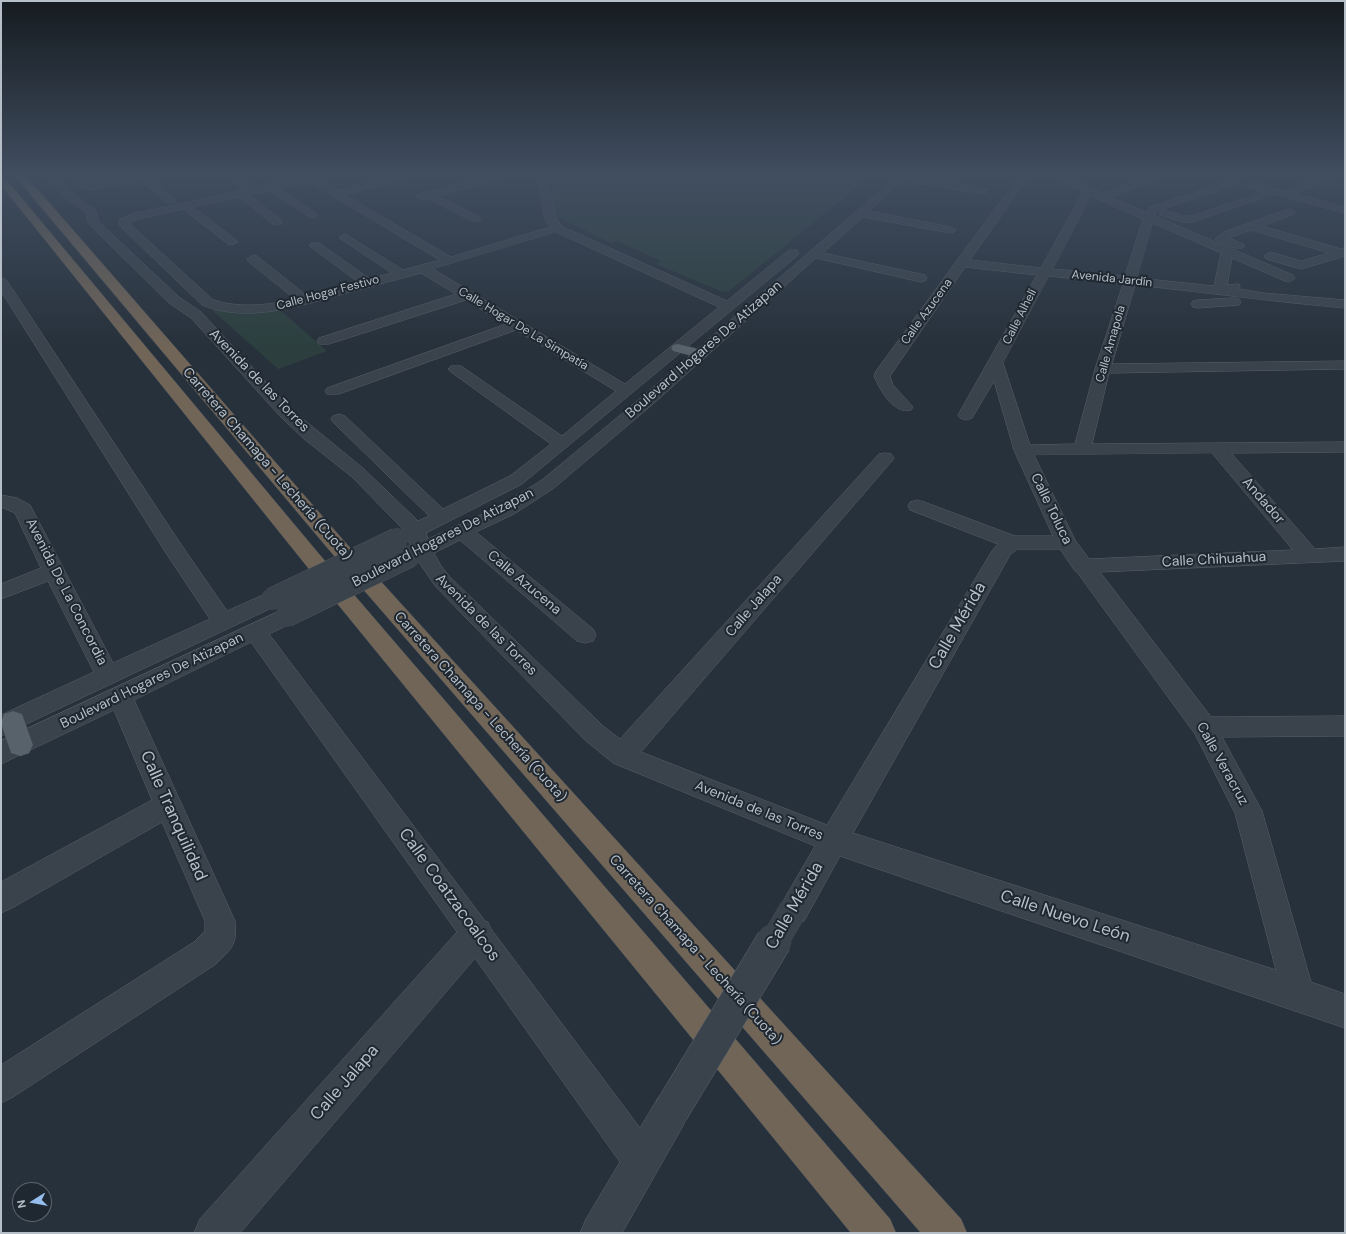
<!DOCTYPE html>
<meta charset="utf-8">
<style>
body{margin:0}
#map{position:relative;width:1346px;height:1234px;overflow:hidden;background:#27313b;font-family:"DM Sans",sans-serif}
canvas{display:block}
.frame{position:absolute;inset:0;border:2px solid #b6bec7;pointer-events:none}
.north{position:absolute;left:12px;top:1182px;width:40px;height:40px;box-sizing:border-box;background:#1f2831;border:1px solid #5b646d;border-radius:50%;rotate:259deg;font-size:11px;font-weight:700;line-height:16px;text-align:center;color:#b6bec7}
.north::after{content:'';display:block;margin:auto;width:14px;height:18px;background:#95bded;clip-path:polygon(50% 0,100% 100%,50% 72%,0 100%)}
</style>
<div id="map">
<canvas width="1346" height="1234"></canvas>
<div class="frame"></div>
<div class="north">N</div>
</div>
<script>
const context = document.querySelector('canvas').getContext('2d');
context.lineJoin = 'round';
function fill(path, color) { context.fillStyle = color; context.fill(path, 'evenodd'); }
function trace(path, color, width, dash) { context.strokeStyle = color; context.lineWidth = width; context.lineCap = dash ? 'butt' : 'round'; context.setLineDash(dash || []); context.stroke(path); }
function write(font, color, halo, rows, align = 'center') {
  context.font = font + ' "DM Sans",sans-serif'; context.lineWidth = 4; context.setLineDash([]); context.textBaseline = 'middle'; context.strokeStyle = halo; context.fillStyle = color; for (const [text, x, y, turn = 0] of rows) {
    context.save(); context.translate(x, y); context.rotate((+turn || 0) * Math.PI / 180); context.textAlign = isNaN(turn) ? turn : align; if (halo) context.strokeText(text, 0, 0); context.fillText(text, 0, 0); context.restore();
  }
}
fill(new Path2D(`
 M550,176H871L729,291L722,292L656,264L661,261L617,241L611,243L561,219C549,208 555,190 550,176Z
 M212,310H280L327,351L278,369Z`), '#2c3f3e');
const minor = new Path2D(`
 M45,176H56L73,193L96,211L99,222L179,297L201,312L292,410L364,469L418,521L429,516L333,422L331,419L333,416L339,414L345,416L443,509L510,476L551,444L451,372L448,369L451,366H461L562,436L616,391L516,330L339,394H327L325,391L327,388L506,324L466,300L329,344H319L317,341L319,338L456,294L421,273C394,280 366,288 339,295C296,307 246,323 202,305L120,226L119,224L120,219L135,213L245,190L227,176H239L251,185V188L301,176H314L338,190L397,176H416L345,195L451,257L550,227L545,219L538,183L530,176H542C556,187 550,212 561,226L727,301L789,250H797L799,253L797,256L522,484L426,533L428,539L500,506L542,480L642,397L897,176H911L988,189L989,191L984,194L903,181L869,211L950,227L956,230L954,232L950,233L863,217L823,253L925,275L927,278L925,281L921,282L816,258L654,403L554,488L514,514L476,532L593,629L596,635L593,641L585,643L577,641L460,540L434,553L441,566L450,577L603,726L620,739L879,454L885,453L891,454L894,458L891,462L641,752L827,825L992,551L998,544L910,510L908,506L910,502L917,500L924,502L1015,536H1053L1014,450L994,381L972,418L966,420L960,418L958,415L1037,275L965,267L890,376L893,385L913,407L911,410C894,415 880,390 874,376L876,371L1019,176H1029L970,260L1041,268L1083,192L1049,176H1063L1102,193L1152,176H1168L1111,197L1146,212L1149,207L1230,181H1236L1238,183L1236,185L1157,211L1155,216L1293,275L1295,278L1289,282L1285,281L1232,258L1227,285L1239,284L1240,287L1239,289L1263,293L1345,300V308C1275,302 1205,292 1135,285L1112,364L1345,361V369L1109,373L1092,444L1345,442V452L1231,453L1315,549L1345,547V561L1100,572L1211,717L1345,716V736L1222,737L1262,811L1311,982L1345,994V1028L840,856L804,921L793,925L782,921L778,910L815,846L613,763L585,740L436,587L418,561L410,563L403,561L400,556L403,551L411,547L409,541L402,543L395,542L392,537L395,532L403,529L352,477L303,438L280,416L191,318L169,303L91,226L87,220V214L65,197ZM309,182L440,260L403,270L345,234L339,237L341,239L392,273L370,279L319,243H311L309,245L311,247L358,282L307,296L257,256L253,255L247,259L249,262L295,299C271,305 235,309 212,299L129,223L138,219L183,209L228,244L232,245L238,242L236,240L193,207L239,197L273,224H281L282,222L281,220L249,195L269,191L312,218L316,217L317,215L316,213L279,188ZM1091,196L1143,219L1125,276L1053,269ZM1153,223L1221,253L1214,286L1137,278ZM556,232L719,307L625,384L433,269ZM1049,276L1123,284L1095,369L1075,444L1030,445L1003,363ZM1212,453L1293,550L1089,559L1075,540L1034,455ZM1018,549H1060L1075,571L1077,572L1195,734L1235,813L1276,970L853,833L1010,555Z
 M70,176H81L91,184L132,176H156L151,179L176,200L175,202H167L141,181L90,190L81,187Z
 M492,176H511L438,196L480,217L481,219L480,221H472L428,198L421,200L416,197L417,195Z
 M1323,176H1338L1295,194L1345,207V213L1273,194L1193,222H1183L1160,215L1159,213L1164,210L1184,216H1192L1263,192L1250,188L1249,186L1250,184L1254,183L1284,191Z
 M1290,209L1295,212L1294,214L1262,226L1341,249L1345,248V256L1301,269L1266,259L1264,256L1270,252L1301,261L1329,253L1251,230L1229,238L1243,244L1245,246L1243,248H1235L1217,241L1215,239L1224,232Z
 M1,277L7,281L180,543L227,611L272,591L280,594L283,599L280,604L1,736V715L94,672L48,581L1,599V584L41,568L15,513L1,507V495L17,498L30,505L113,663L210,619L166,553L1,291Z
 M1234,298L1239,299L1241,302L1239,305L1198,308L1193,307L1191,304L1193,301L1198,300Z
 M286,608L294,610L297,616L294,622L269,634L485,921L488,922L491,929L640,1128L658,1098L671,1093L684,1098L689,1111L684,1124L622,1233H580L586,1219L620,1162L475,958L240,1233H194L200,1219L457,932L251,642L134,700L235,921C237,945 233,947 216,964L13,1097L1,1103V1065L194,942L205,931V921L162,822L12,908L1,913V882L152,800L114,710L1,764V741Z`);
const major = new Path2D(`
 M678,344L706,351L708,354L706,357L701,358L673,351L671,348L673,345Z
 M13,711L22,714L33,745L29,753L20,756L11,753L1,723L4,714Z`);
const highway = new Path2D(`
 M1,176L4,177L319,554L890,1219L896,1233H851L305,564L1,185Z
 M15,176H26L344,541L961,1219L967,1233H921L330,551Z`);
trace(minor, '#58616a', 1);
trace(major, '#434c55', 1);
trace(highway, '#454e57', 1);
fill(minor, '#3a434c');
fill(major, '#58626b');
fill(highway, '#716558');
const minorBridgeFar2 = new Path2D(`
 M272,599L397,539
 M286,616L410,556`);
const minorBridgeFar1 = new Path2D(`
 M774,942L793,910`);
const minorBridge = new Path2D(`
 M671,1111L774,941`);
trace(minorBridgeFar2, '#58616a', 23, []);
trace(minorBridgeFar1, '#58616a', 28, []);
trace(minorBridge, '#58616a', 36, []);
trace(minorBridgeFar2, '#3a434c', 22);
trace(minorBridgeFar1, '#3a434c', 28);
trace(minorBridge, '#3a434c', 35);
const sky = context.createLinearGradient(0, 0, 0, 349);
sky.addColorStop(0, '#151b20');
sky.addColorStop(0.5, '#414e60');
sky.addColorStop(1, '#414e6000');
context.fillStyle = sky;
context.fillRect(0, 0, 1346, 349);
write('12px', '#b6bec7', '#1f2831', [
 ["Avenida Jardín",1112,279,6],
 ["Calle Hogar Festivo",328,293,-15],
 ["Calle Azucena",927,312,-54],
 ["Calle Alhelí",1020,317,-63],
 ["Calle Hogar De La Simpatía",523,329,31],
 ["Calle Amapola",1111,344,-74]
]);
write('14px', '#b6bec7', '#1f2831', [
 ["Boulevard Hogares De Atizapan",704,350,-41],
 ["Avenida de las Torres",259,381,46],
 ["Carretera Chamapa - Lechería (Cuota)",267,464,49],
 ["Andador",1263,501,49],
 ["Calle Toluca",1051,509,64],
 ["Boulevard Hogares De Atizapan",443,538,-27],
 ["Calle Chihuahua",1214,560,-3],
 ["Calle Azucena",524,583,40],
 ["Avenida De La Concordia",66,592,63],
 ["Calle Jalapa",754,606,-49],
 ["Avenida de las Torres",486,625,45],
 ["Boulevard Hogares De Atizapan",152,681,-26],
 ["Carretera Chamapa - Lechería (Cuota)",480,707,48],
 ["Calle Veracruz",1222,764,61],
 ["Avenida de las Torres",759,811,22],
 ["Carretera Chamapa - Lechería (Cuota)",695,950,48]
]);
write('17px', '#b6bec7', '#1f2831', [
 ["Calle Mérida",958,626,-60],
 ["Calle Tranquilidad",173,816,66],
 ["Calle Coatzacoalcos",449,895,54],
 ["Calle Mérida",795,906,-60],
 ["Calle Nuevo León",1065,917,18],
 ["Calle Jalapa",345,1083,-49]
]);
</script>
